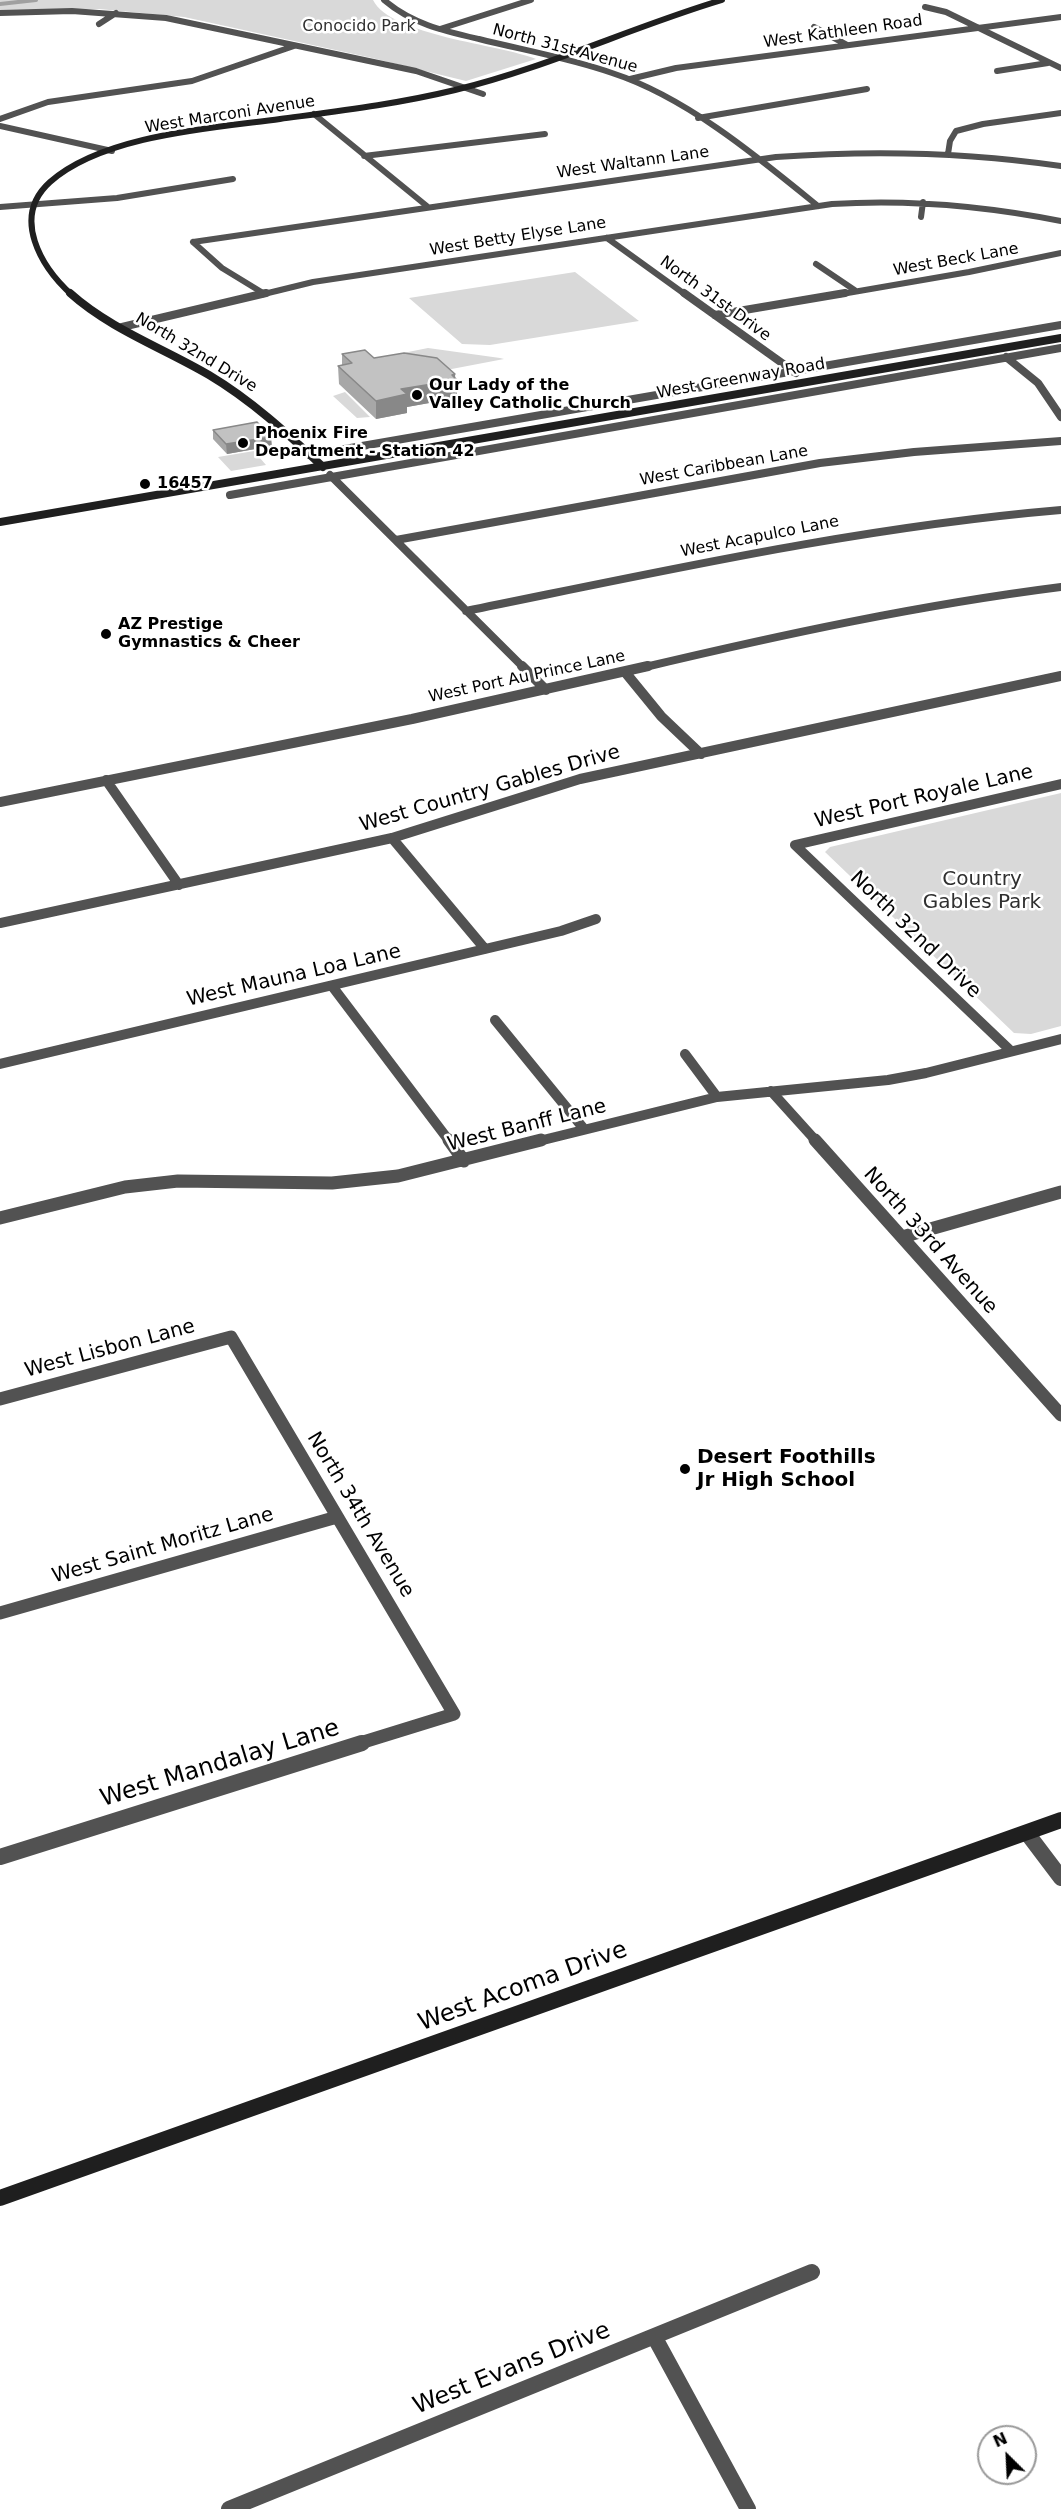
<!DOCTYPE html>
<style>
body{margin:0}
#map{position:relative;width:1061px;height:2509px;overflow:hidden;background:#fff;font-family:"DejaVu Sans",sans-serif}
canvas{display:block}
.north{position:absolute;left:977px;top:2425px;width:60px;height:60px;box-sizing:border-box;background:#fff;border:2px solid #999;border-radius:50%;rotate:336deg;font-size:16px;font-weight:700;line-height:24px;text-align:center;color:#000}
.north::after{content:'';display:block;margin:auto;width:21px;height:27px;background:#000;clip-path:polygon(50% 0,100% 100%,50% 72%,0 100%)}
</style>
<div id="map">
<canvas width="1061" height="2509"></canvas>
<div class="north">N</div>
</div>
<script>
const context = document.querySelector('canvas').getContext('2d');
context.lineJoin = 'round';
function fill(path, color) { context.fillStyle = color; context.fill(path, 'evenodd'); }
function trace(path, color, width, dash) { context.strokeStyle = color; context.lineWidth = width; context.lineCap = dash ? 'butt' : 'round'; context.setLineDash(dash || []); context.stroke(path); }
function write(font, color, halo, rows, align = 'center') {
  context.font = font + ' "DejaVu Sans",sans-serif'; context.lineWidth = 5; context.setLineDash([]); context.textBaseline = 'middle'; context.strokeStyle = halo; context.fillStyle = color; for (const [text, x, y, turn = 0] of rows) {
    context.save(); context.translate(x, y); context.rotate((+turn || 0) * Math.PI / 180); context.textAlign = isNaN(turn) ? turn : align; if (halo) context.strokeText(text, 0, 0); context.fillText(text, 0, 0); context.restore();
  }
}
fill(new Path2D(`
 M0,0H373C391,36 499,44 536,59L466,81L372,58L184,17L99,9L0,10Z
 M575,272L639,321L490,345L462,344L409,298Z
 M428,348L500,358L504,359L436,372L413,366L398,354Z
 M345,392L370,417L357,418L333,396Z
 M254,451L266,465L231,471L218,457Z
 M1061,793V1026L1031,1034L1014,1033L825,852L830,847Z`), '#d9d9d9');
trace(new Path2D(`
 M0,4L36,0`), '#a0a0a0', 4);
trace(new Path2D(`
 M384,0C412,24 444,31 479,39C523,50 569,58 612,73C686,97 758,157 818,206
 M925,7L946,12L1061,68
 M0,13L72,11L166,18L416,71L483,94
 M99,24L116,13
 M814,27L847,45
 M440,29L531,0
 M997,71L1048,63
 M630,79L676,68L1061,17
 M314,114L428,207
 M698,118L867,89
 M0,119L48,102L192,81L294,46
 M0,126L112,151
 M948,154L950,141L956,131L983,124L1061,113
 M364,156L545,134
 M0,207L117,198L233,179
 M921,217L923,202
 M607,238L686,295
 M193,242L776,157C872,150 966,152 1061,166
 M193,242L222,268L263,293
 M816,264L856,291
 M260,295L313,282L832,204C910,199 985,206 1061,221
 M836,295L969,272L1061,253`), '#525252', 6);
trace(new Path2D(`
 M684,293L796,373
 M715,315L845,293
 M122,327L266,293
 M1006,357L1038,383L1061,417
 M310,455L1061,325
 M330,475L524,668
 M230,495L1061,348
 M396,540L820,463L914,452L1061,441
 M466,611C664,571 860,527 1061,510
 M641,668C780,635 919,605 1061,587`), '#525252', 8);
trace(new Path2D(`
 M522,666L546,690
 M625,672L661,716L701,754
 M106,780L179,885
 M0,802L412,719L648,666
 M392,838L485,949
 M795,845L1011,1051
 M795,845L1061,784
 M0,923L392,838L580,779L1061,676
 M332,986L450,1142
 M495,1020L584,1129
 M685,1054L717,1097
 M0,1064L561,931L596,919
 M771,1091L817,1142
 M535,1142L717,1097L888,1080L926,1073L1061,1039`), '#525252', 10);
trace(new Path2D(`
 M449,1140L464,1161
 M815,1140L1061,1415
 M0,1218L125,1187L178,1181L332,1183L398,1176L541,1140
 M902,1237L1061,1192
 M0,1399L231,1337L454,1714L357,1744
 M0,1613L337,1517`), '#525252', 13);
trace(new Path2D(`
 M1027,1833L1061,1878
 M0,1857L362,1743
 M655,2338L748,2509
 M229,2509L812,2272`), '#525252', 16);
trace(new Path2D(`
 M72,295C41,267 11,217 50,182C103,135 212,128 280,119C339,111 397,104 455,90C546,68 632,27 722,0`), '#1f1f1f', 6);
trace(new Path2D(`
 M70,293C110,329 163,348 209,375C251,400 287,433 323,467
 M0,522L1061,338`), '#1f1f1f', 8);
trace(new Path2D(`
 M0,2198L1061,1820`), '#1f1f1f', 16);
fill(new Path2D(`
 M342,354L374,358L455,374L457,398L407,407V413L376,419L339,384L338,366L342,365Z
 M213,430L272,446L227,454L213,439Z`), '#a7a7a7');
fill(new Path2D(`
 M455,374V380H457V398L407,407V413L376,419V401L401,389Z
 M271,437L272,446L227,454L226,444Z`), '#888');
const building = new Path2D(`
 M365,350L374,358L404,353L437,358L455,374L452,375L457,380L401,389L407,394L376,401L338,366L352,363L342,354Z
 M257,422L271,437L226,444L213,430Z`);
fill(building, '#c2c2c2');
trace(building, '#888', 1.5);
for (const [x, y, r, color] of [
 [417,395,6,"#000"],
 [243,443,6,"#000"],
 [145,484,6,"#000"],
 [106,634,6,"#000"],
 [685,1469,6,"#000"]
]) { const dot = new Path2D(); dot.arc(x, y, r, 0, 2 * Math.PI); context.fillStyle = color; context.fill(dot); trace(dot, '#fff', 2); }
write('16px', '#303030', '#fff', [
 ["Conocido Park",359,27]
]);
write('16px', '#000', '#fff', [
 ["West Kathleen Road",843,32,-8],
 ["North 31st Avenue",565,49,15],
 ["West Marconi Avenue",230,115,-9],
 ["West Waltann Lane",633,163,-8],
 ["West Betty Elyse Lane",518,237,-9],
 ["West Beck Lane",956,260,-10],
 ["North 31st Drive",715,299,36],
 ["North 32nd Drive",196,353,31],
 ["West Greenway Road",741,379,-10],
 ["West Caribbean Lane",724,466,-10],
 ["West Acapulco Lane",760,537,-11],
 ["West Port Au Prince Lane",527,677,-12]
]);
write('bold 16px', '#000', '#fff', [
 ["Our Lady of the",429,386],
 ["Valley Catholic Church",429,404],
 ["Phoenix Fire",255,434],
 ["Department - Station 42",255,452],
 ["16457",157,484],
 ["AZ Prestige",118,625],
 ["Gymnastics & Cheer",118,643]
], 'left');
write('20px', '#000', '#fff', [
 ["West Country Gables Drive",490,789,-16],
 ["West Port Royale Lane",924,797,-13],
 ["North 32nd Drive",915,935,44],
 ["West Mauna Loa Lane",294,976,-13],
 ["West Banff Lane",527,1126,-14],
 ["North 33rd Avenue",930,1241,48],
 ["West Lisbon Lane",110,1349,-15],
 ["North 34th Avenue",360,1515,59],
 ["West Saint Moritz Lane",163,1546,-16]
]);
write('20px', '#303030', '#fff', [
 ["Country",982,880],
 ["Gables Park",982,903]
]);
write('bold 20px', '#000', '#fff', [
 ["Desert Foothills",697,1458],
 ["Jr High School",697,1481]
], 'left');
write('24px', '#000', '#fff', [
 ["West Mandalay Lane",220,1764,-17],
 ["West Acoma Drive",523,1987,-20],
 ["West Evans Drive",512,2369,-22]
]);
</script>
